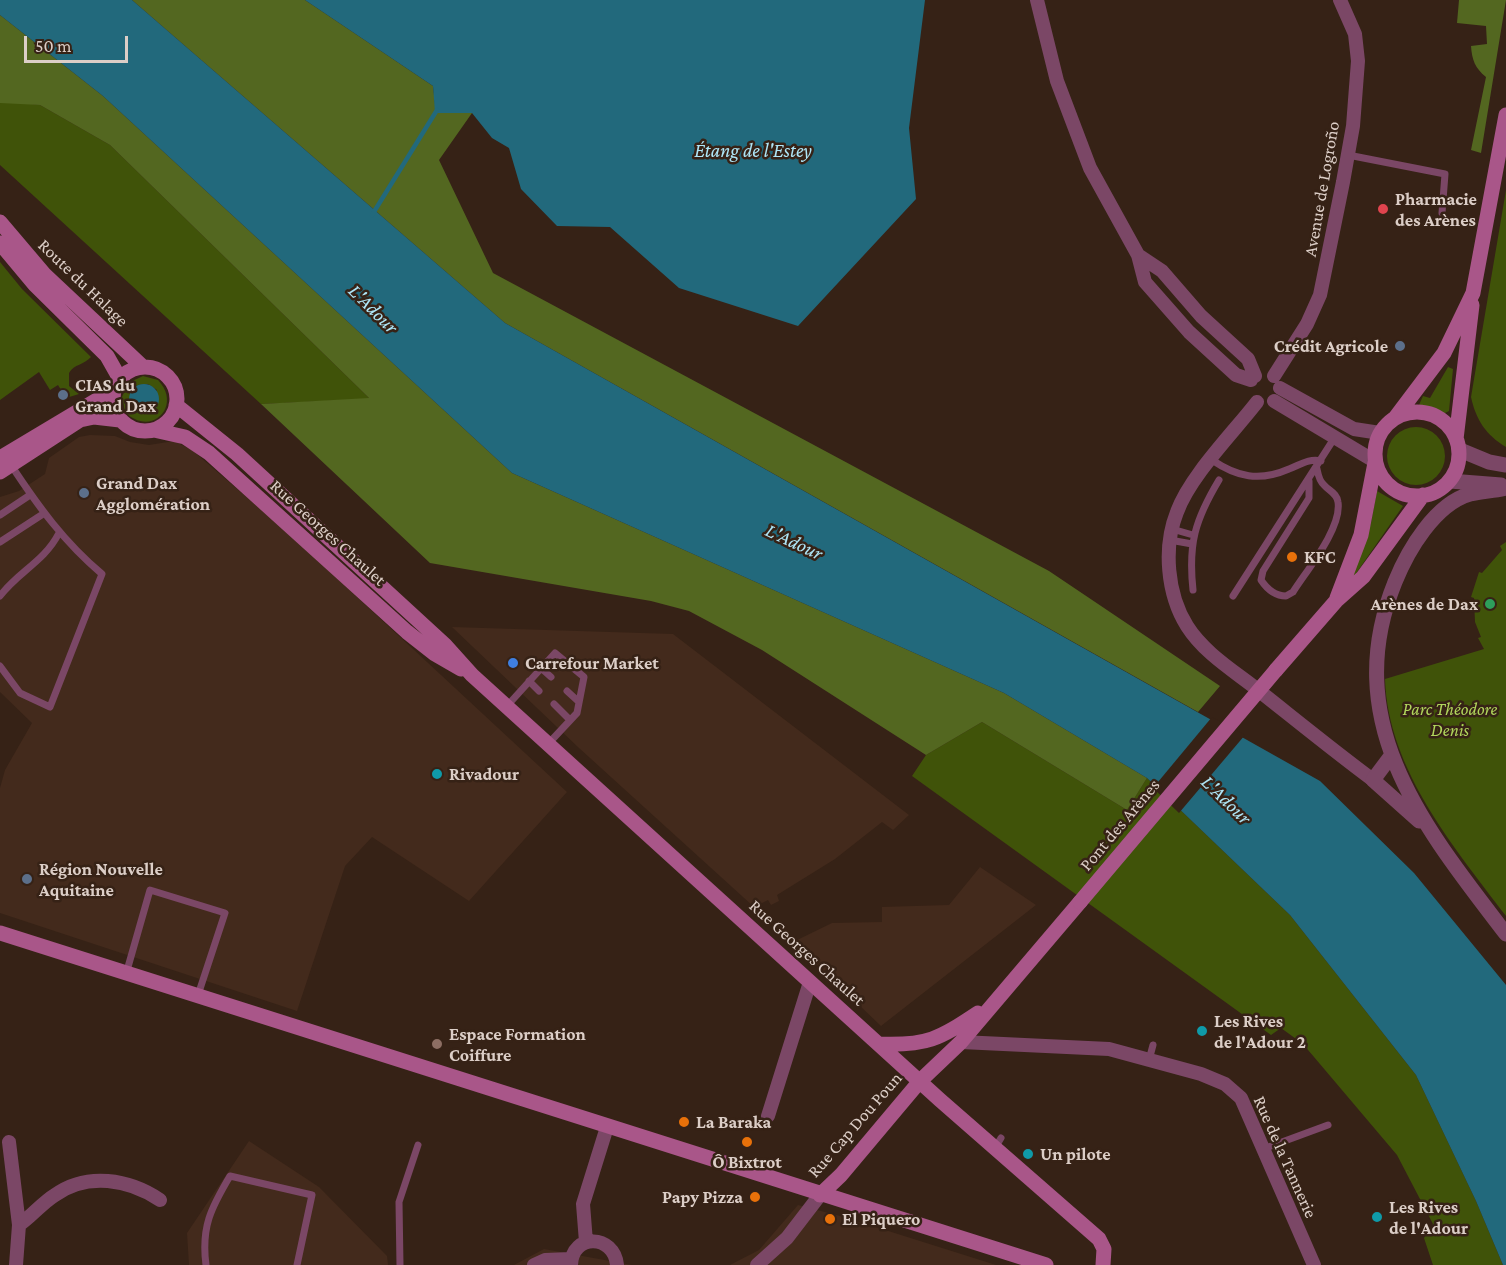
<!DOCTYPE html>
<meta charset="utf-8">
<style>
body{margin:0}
#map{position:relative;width:1506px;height:1265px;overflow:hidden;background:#362216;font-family:"Crimson Pro",serif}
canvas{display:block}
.scale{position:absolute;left:24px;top:36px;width:104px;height:27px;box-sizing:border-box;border:3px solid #dccec7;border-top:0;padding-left:8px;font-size:18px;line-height:21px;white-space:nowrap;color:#dccec7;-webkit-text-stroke:4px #362216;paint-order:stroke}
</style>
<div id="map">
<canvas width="1506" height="1265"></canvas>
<div class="scale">50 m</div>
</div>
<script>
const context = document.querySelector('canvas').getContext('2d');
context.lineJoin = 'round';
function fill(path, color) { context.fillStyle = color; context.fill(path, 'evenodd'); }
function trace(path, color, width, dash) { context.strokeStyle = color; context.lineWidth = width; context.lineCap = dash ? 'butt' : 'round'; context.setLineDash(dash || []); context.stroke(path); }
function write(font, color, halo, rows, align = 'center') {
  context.font = font + ' "Crimson Pro",serif'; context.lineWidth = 5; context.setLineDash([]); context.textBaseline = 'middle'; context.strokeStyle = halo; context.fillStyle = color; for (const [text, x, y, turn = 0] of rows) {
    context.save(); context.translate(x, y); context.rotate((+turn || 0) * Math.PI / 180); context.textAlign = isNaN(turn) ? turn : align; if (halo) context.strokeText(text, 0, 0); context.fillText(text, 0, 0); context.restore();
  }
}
fill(new Path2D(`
 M90,435L115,436L130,442L149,445L174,441L192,450L287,532L567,792L469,901L372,837L345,866L297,1011L0,913V788L5,770L32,723L0,692V497L19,491L45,474L49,458L79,437Z
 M452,627L673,634L909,815L893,830L882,822L835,859L777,895L779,901L771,905L768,900L754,907L579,748Z
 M980,867L1036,905L881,1026L793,942L832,923L882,922V907L949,905Z
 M249,1141L319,1187L387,1256L388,1265H189L187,1233Z
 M798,1205L844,1217L996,1265H730L759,1250Z
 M544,1249L632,1265H514Z`), '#432a1c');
fill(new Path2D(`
 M6,101L40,105L110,145L370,399L261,404L0,165V103Z
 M1506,190V447C1486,435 1476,420 1471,397Z
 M0,262L22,289L91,357C84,365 74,364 69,373V386L79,394L66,398L58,385L50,390L39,372L0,400Z
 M1448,367L1453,369L1449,411L1443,414L1419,405L1423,396L1430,398Z
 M143,376L158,380C183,406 151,438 125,412L122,397L128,383ZM148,384L157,390L141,414L132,408L138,385Z
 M1387 456a29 29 0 1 1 58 0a29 29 0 1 1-58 0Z
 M1377,491L1403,506L1350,582L1371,523Z
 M1506,542V916C1454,847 1388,770 1385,679L1484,649L1478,638L1481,637L1475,622L1474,598L1471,597L1479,572L1482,573L1502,550L1500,546Z
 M982,722L1127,810L1147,778L1290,915L1416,1075L1476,1201L1503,1265H1433L1424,1238L1433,1224L1397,1155L1303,1044L1281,1028L1271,1035L912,776L926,755Z`), '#405309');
fill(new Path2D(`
 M132,0H305L433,86L436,113H472L439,160L493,273L1049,571L1220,686L1198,712L505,323Z
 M1459,0H1506L1481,153L1471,150L1486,77C1475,68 1472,60 1471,46L1487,44L1486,26L1457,23Z
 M0,15L103,96L512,473L1004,693L1147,778L1127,810L982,722L926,755L762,650L689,611L651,601L430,563L261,404L369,398L110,145L40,105L0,103Z`), '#536720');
fill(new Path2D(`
 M0,0H132L505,323L1320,781L1414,873L1506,985V1265H1503L1476,1201L1416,1075L1290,915L1147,778L1004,693L512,473L103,96L0,15Z
 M305,0H925L909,128L916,199L798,326L679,288L610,227L557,226L521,189L509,148L492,138L472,113H435L433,86Z
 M129 399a15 15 0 1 1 30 0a15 15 0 1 1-30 0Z`), '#22697c');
fill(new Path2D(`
 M1212,717L1245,735L1179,813L1153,788Z`), '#362216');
trace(new Path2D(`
 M372,215L437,110`), '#22697c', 4.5);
trace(new Path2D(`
 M1348,155L1445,174L1442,213
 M1212,460C1237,477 1259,482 1289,469C1300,465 1309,458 1321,461
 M1309,481V498L1263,571L1261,580C1267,589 1276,596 1286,596L1293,592C1307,570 1342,528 1338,502C1337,493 1329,491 1324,485C1319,481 1318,474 1317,469
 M0,515L30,495
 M1172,529L1193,535
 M1170,540L1192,544
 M0,542L43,514
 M1193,590C1188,544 1195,520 1219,480
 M0,596C19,571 44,562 59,533
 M1233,596L1335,437
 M0,666L20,693L50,707L102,574C64,542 38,506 11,465
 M541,668L551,677
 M529,681L539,691
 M567,691L579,702
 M554,704L570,720
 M507,706L555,653L584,677L577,713L548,744
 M126,974L150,890L225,913L198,995
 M1149,1060L1153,1045
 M995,1148L1001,1138
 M1263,1149L1328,1125
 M206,1265C201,1227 211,1208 230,1176L312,1195L297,1265
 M400,1265L399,1202L418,1145`), '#7b4766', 7);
trace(new Path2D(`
 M1037,0L1057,81L1090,168L1138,255L1145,282L1189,332L1236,375L1251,380
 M1138,255L1162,271L1201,316L1248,359L1255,376
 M1274,376L1307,324L1320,295L1343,182L1353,126L1358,61L1355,34L1340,0
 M1280,388L1354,429L1380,433
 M1274,401L1376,462
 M1257,402C1233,433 1190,476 1177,512C1163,547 1167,594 1187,626C1204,653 1234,671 1258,690C1296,720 1334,751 1373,780
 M961,1042L1109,1049L1201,1074L1225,1084L1241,1098L1314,1265
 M768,1116L810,982
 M9,1142L19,1225L16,1265
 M19,1225C32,1216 42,1203 55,1195C87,1172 129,1179 160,1200
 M586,1242L583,1204L607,1127
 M534,1265L545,1260L571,1259
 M571,1265C572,1233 614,1234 617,1265
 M757,1265L787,1238L820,1195`), '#7b4766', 14);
trace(new Path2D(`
 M1460,450L1489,462L1506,465
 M1450,481L1501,485
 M1506,488C1494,491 1482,491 1470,494C1435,504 1408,550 1395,582C1338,723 1424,827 1506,934
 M1391,756L1373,780L1419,821`), '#7b4766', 15);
trace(new Path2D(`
 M0,222L45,275L143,367
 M0,243L35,285L107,356L120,379
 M113 399a32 32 0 1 1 64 0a32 32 0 1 1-64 0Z
 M176,405L237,454L445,645L472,675L940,1100L1099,1239L1104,1249L1103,1265
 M1375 454a42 42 0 1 1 84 0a42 42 0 1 1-84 0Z
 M1395,418L1444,353L1473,293L1506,115
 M154,430L185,437L209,453L407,632L435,654L461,669
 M1456,439L1472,305
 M0,458L97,400L113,394
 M0,472L80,420L94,417L120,420
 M1337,598L1361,535L1375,463
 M1276,670L1336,601L1363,577L1423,495
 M0,933L1046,1265
 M879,1044C927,1046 939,1039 978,1013
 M820,1195L841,1175L920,1081L961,1042L1080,902`), '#a95689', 15);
trace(new Path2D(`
 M1080,902L1276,670`), '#a95689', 15);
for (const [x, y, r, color] of [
 [1383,209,6,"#e0444e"],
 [1400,346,6,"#5c6f8a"],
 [63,395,6,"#5c6f8a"],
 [84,493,6,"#5c6f8a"],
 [1292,557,6,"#e8710a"],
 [1490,604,6,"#2e9e5b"],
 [513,663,6,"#3f7fe0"],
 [437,774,6,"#0f9aa8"],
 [27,879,6,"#5c6f8a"],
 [1202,1031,6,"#0f9aa8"],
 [437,1044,6,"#8d6e63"],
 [684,1122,6,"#e8710a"],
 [747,1142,6,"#e8710a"],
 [1028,1154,6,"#0f9aa8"],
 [755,1197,6,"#e8710a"],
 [1377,1217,6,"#0f9aa8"],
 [830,1219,6,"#e8710a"]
]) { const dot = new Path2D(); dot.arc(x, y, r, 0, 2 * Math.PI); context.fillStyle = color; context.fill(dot); trace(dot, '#362216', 2); }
write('18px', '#dccec7', '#362216', [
 ["Avenue de Logroño",1322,189,-80],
 ["Route du Halage",83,283,44],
 ["Rue Georges Chaulet",328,533,42],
 ["Pont des Arènes",1120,825,-50],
 ["Rue Georges Chaulet",807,953,42],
 ["Rue Cap Dou Poun",855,1125,-49],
 ["Rue de la Tannerie",1285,1157,66]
]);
write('bold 18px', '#dccec7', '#362216', [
 ["Pharmacie",1395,199],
 ["des Arènes",1395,220],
 ["Crédit Agricole",1388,346,"right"],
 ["CIAS du",75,385],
 ["Grand Dax",75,406],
 ["Grand Dax",96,483],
 ["Agglomération",96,504],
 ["KFC",1304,557],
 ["Arènes de Dax",1478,604,"right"],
 ["Carrefour Market",525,663],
 ["Rivadour",449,774],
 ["Région Nouvelle",39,869],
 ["Aquitaine",39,890],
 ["Les Rives",1214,1021],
 ["de l'Adour 2",1214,1042],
 ["Espace Formation",449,1034],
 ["Coiffure",449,1055],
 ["La Baraka",696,1122],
 ["Un pilote",1040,1154],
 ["Ô Bixtrot",747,1162,"center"],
 ["Papy Pizza",743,1197,"right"],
 ["Les Rives",1389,1207],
 ["de l'Adour",1389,1228],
 ["El Piquero",842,1219]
], 'left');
write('italic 18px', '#b1d65c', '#362216', [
 ["Parc Théodore",1450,709],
 ["Denis",1450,730]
]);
write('italic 20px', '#aee6f7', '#362216', [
 ["Étang de l'Estey",753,151],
 ["L'Adour",373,309,45],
 ["L'Adour",794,542,25],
 ["L'Adour",1226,800,44]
]);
</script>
